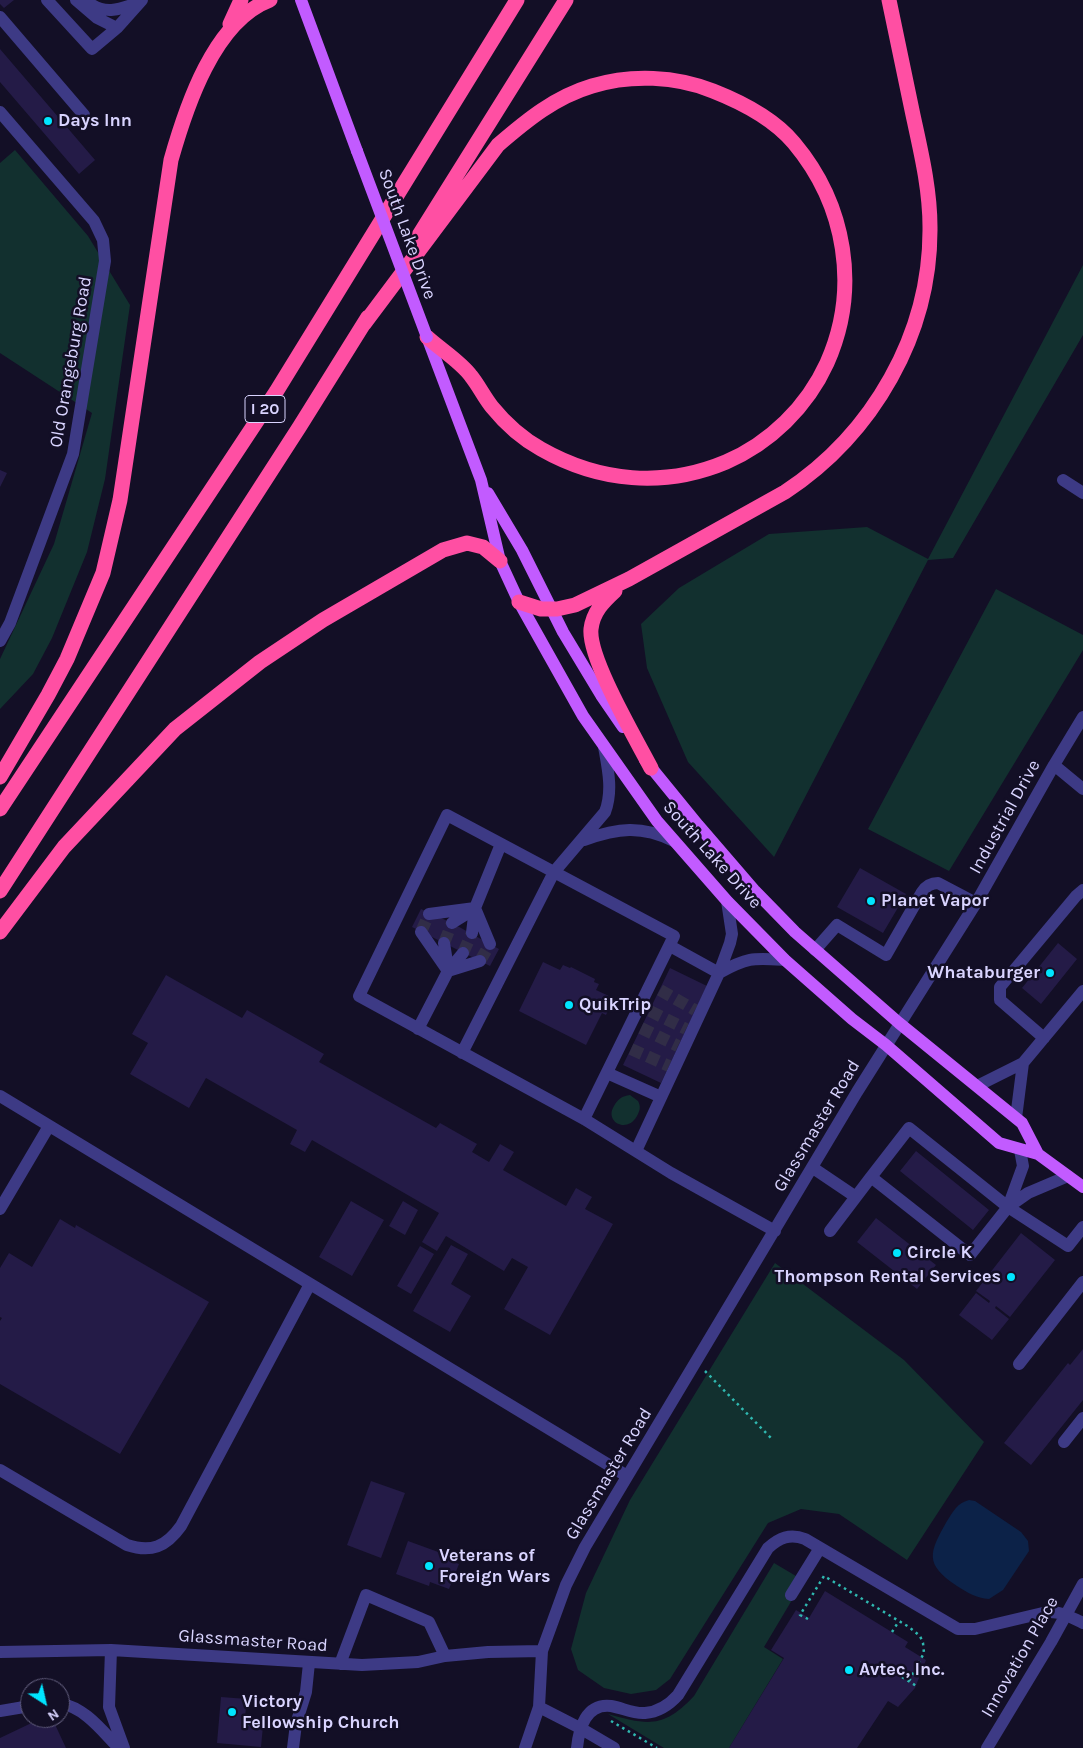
<!DOCTYPE html>
<style>
body{margin:0}
#map{position:relative;width:1083px;height:1748px;overflow:hidden;background:#130f26;font-family:Karla,sans-serif}
canvas{display:block}
.north{position:absolute;left:20px;top:1678px;width:50px;height:50px;box-sizing:border-box;background:#130f26;border:1px solid #625e7d;border-radius:50%;rotate:145deg;font-size:14px;font-weight:700;line-height:20px;text-align:center;color:#d9d4ff}
.north::after{content:'';display:block;margin:auto;width:18px;height:22px;background:#00e5ff;clip-path:polygon(50% 0,100% 100%,50% 72%,0 100%)}
</style>
<div id="map">
<canvas width="1083" height="1748"></canvas>
<div class="north">N</div>
</div>
<script>
const context = document.querySelector('canvas').getContext('2d');
context.lineJoin = 'round';
function fill(path, color) { context.fillStyle = color; context.fill(path, 'evenodd'); }
function trace(path, color, width, dash) { context.strokeStyle = color; context.lineWidth = width; context.lineCap = dash ? 'butt' : 'round'; context.setLineDash(dash || []); context.stroke(path); }
function write(font, color, halo, rows, align = 'center') {
  context.font = font + ' Karla,sans-serif'; context.lineWidth = 5; context.setLineDash([]); context.textBaseline = 'middle'; context.strokeStyle = halo; context.fillStyle = color; for (const [text, x, y, turn = 0] of rows) {
    context.save(); context.translate(x, y); context.rotate((+turn || 0) * Math.PI / 180); context.textAlign = isNaN(turn) ? turn : align; if (halo) context.strokeText(text, 0, 0); context.fillText(text, 0, 0); context.restore();
  }
}
fill(new Path2D(`
 M15,150L88,236L130,305L105,479L87,552L52,638L33,674L0,709V659L54,544L92,413L0,353V163Z
 M1083,265V335L953,558L928,560L774,857L688,762L647,668L641,624L679,588L769,534L867,527L928,559Z
 M996,589L1083,635V650L949,871L868,829Z
 M630,1095L638,1101C641,1107 640,1110 637,1116C627,1134 604,1122 614,1106C618,1099 622,1096 630,1095Z
 M775,1263L904,1360L984,1442L907,1560L839,1514L801,1509L768,1523L670,1679L656,1690L631,1694L604,1688L578,1670L571,1649L586,1593L630,1500Z
 M774,1563L796,1576L785,1595L792,1600L764,1647L783,1659L729,1748H664L608,1714C648,1725 663,1729 694,1696Z`), '#12302f');
fill(new Path2D(`
 M969,1500L975,1501L1021,1532L1028,1541L1029,1551L1003,1590L989,1599C976,1598 968,1593 957,1586C924,1564 929,1553 947,1521C953,1512 957,1503 969,1500Z`), '#0c2248');
fill(new Path2D(`
 M0,0H14L4,8L0,4Z
 M0,49L95,160L79,174L0,82Z
 M0,470L7,473L0,487Z
 M860,868L906,894L883,933L837,907Z
 M421,909L452,923L499,949L490,966L412,927Z
 M1058,943L1077,959L1041,1004L1022,988Z
 M543,962L560,970L563,965L570,968L571,967L595,979L594,982L599,984L596,990L611,997L608,1002L611,1004L606,1015L602,1013L586,1045L519,1011Z
 M670,968L707,986L661,1083L623,1065Z
 M166,975L242,1018L247,1010L324,1054L319,1062L436,1128L440,1123L477,1144L472,1152L489,1162L500,1144L514,1152L503,1170L566,1206L576,1188L592,1197L585,1209L613,1224L550,1335L504,1309L528,1267L512,1258L504,1271L446,1236L437,1251L422,1242L439,1213L312,1140L305,1152L290,1144L297,1130L206,1078L189,1108L130,1074L148,1043L132,1034Z
 M916,1151L989,1210L973,1230L900,1171Z
 M351,1201L384,1220L352,1276L319,1257Z
 M403,1201L418,1210L405,1235L389,1226Z
 M876,1218L936,1265L917,1289L857,1242Z
 M60,1219L75,1228L76,1225L209,1302L120,1454L0,1384V1321L2,1318L0,1317V1268L9,1253L32,1267Z
 M1021,1233L1055,1260L1010,1317L996,1306L995,1308L1009,1319L992,1340L959,1315L976,1293L989,1303L990,1301L976,1291Z
 M451,1245L468,1254L451,1284L471,1296L450,1332L413,1311Z
 M420,1246L434,1254L411,1294L397,1286Z
 M1083,1349V1400L1031,1465L1004,1443L1068,1363L1070,1365Z
 M371,1481L405,1493L381,1558L347,1545Z
 M408,1541L441,1553L440,1557L459,1564L449,1589L430,1582L429,1586L396,1574Z
 M825,1591L908,1642L905,1647L926,1660L915,1688L898,1707L888,1701L857,1748H729L784,1658L771,1650L796,1610L809,1618Z
 M221,1697L247,1699L244,1725L263,1726L261,1747L217,1743Z
 M42,1718H52L66,1748H0V1738Z`), '#241b47');
trace(new Path2D(`
 M421,932L429,914
 M444,943L452,923
 M463,953L472,933
 M480,961L490,944
 M660,990L695,1010
 M650,1011L686,1029
 M641,1028L678,1046
 M631,1049L669,1066`), '#312d47', 12, [12, 6]);
trace(new Path2D(`
 M705,1371L773,1440
 M808,1619L800,1615L824,1576L909,1627L920,1636L923,1643L924,1653L909,1681
 M892,1632L899,1621
 M902,1677L918,1687
 M611,1721L657,1748
 M247,1725L251,1723`), '#2fb8b0', 2.5, [2.5, 4]);
trace(new Path2D(`
 M47,0L92,49L117,28
 M76,0L97,18L117,28L142,0
 M86,0C102,16 120,10 139,2
 M0,17L84,115
 M0,112L94,221L103,240L105,261L73,454L10,623L0,641
 M1063,480L1083,493
 M1054,765L1083,789
 M584,840C618,828 641,825 674,841
 M475,908L490,944
 M429,914L475,908
 M452,923L473,910
 M421,932L448,971
 M472,933L475,908L501,844
 M444,943L448,968
 M670,946L719,973
 M815,950L837,925L886,955L922,892C926,886 931,883 938,883L976,903
 M448,971L480,961
 M719,973C748,957 753,958 785,960
 M418,1029L448,971L463,953
 M1044,1038L1000,1000V987L1076,896L1083,890
 M462,1053L554,872L605,812C613,791 608,769 604,747
 M607,1073L661,1097
 M977,1086L1023,1063L1083,991
 M0,1096L627,1476
 M1016,1118L1023,1063
 M584,1119L674,936L447,815L359,996L584,1119L671,1173L775,1231
 M909,1128L1008,1207L970,1255L871,1177Z
 M636,1151L719,973L730,943L732,934L727,901
 M813,1168L856,1197
 M1008,1207L1068,1246L1083,1227
 M1008,1207L1028,1193L1068,1176
 M1008,1207L1023,1166L1020,1150
 M0,1209L49,1126
 M830,1231L871,1177
 M1019,1364L1083,1282
 M1064,1442L1083,1418
 M0,1470L127,1545C151,1553 166,1547 181,1526L310,1284
 M791,1595L820,1548
 M111,1650L109,1707L124,1748
 M0,1652L111,1650L362,1665L418,1662L445,1656L488,1652L542,1651L566,1585L585,1547L857,1092L976,903L1054,765L1083,717
 M340,1664L366,1595L429,1622L445,1656
 M60,1703C84,1708 99,1727 115,1744L121,1742
 M539,1707L580,1728L614,1748
 M0,1711L30,1706
 M293,1748L296,1724L306,1692L309,1663
 M525,1748L539,1707L542,1651
 M577,1748C579,1728 586,1703 611,1706C623,1708 633,1714 645,1713C659,1712 669,1705 678,1695L768,1548C779,1538 790,1533 805,1539L958,1629H975L1047,1612C1061,1611 1070,1617 1083,1623
 M987,1748L1051,1642L1083,1584`), '#3d3a85', 12);
trace(new Path2D(`
 M301,0L357,151
 M427,337L481,480L500,561L519,602L583,716L657,821L727,901L785,960L852,1019L886,1045L999,1143L1038,1154L1083,1187
 M488,493L522,550L563,632L601,695L623,727
 M645,760L698,825L754,890L795,932L899,1023L1022,1123L1038,1154`), '#c25bff', 12);
trace(new Path2D(`
 M230,24L241,0
 M416,240L566,0
 M364,324L498,145C527,120 555,97 592,86C631,74 676,76 713,91C741,102 774,119 794,143C846,205 860,289 827,363C807,407 770,443 726,462C664,488 599,482 541,449C523,439 505,423 492,407C484,397 479,386 471,376C461,362 440,349 427,337
 M615,591C603,602 593,612 591,629C588,658 636,739 651,768
 M519,602L541,609H557L575,605L629,579L785,492C873,434 931,334 930,227C930,189 921,152 913,115C905,77 897,38 889,0
 M0,777L48,695L67,659L103,573L120,500L171,160C186,107 214,21 270,0
 M0,809L276,392L517,0
 M0,891L300,426L368,317
 M0,932L64,847L175,729L260,662L323,620L443,550L467,543L483,547L500,561`), '#ff4fa3', 15);
trace(new Path2D(`
 M357,151L427,337`), '#c25bff', 12);
for (const [x, y, r, color] of [
 [48,121,5,"#00e5ff"],
 [871,901,5,"#00e5ff"],
 [1050,973,5,"#00e5ff"],
 [569,1005,5,"#00e5ff"],
 [897,1253,5,"#00e5ff"],
 [1011,1277,5,"#00e5ff"],
 [429,1566,5,"#00e5ff"],
 [849,1670,5,"#00e5ff"],
 [232,1712,5,"#00e5ff"]
]) { const dot = new Path2D(); dot.arc(x, y, r, 0, 2 * Math.PI); context.fillStyle = color; context.fill(dot); trace(dot, '#130f26', 2); }
for (const [x, y, w] of [
 [265,409,40]
]) { const box = new Path2D(); box.roundRect(x - w / 2, y - 13.5, w, 27, 4); context.fillStyle = '#130f26'; context.fill(box); trace(box, '#d9d4ff', 1); }
write('bold 16px', '#d9d4ff', null, [
 ["I 20",265,409]
]);
write('bold 18px', '#d9d4ff', '#130f26', [
 ["Days Inn",58,121],
 ["Planet Vapor",881,901],
 ["Whataburger",1040,973,"right"],
 ["QuikTrip",579,1005],
 ["Circle K",907,1253],
 ["Thompson Rental Services",1001,1277,"right"],
 ["Veterans of",439,1556],
 ["Foreign Wars",439,1577],
 ["Avtec, Inc.",859,1670],
 ["Victory",242,1702],
 ["Fellowship Church",242,1723]
], 'left');
write('18px', '#d9d4ff', '#130f26', [
 ["South Lake Drive",407,234,70],
 ["Old Orangeburg Road",71,362,-80],
 ["Industrial Drive",1005,817,-61],
 ["South Lake Drive",712,855,48],
 ["Glassmaster Road",817,1126,-59],
 ["Glassmaster Road",609,1474,-59],
 ["Glassmaster Road",253,1641,4],
 ["Innovation Place",1020,1657,-60]
]);
</script>
